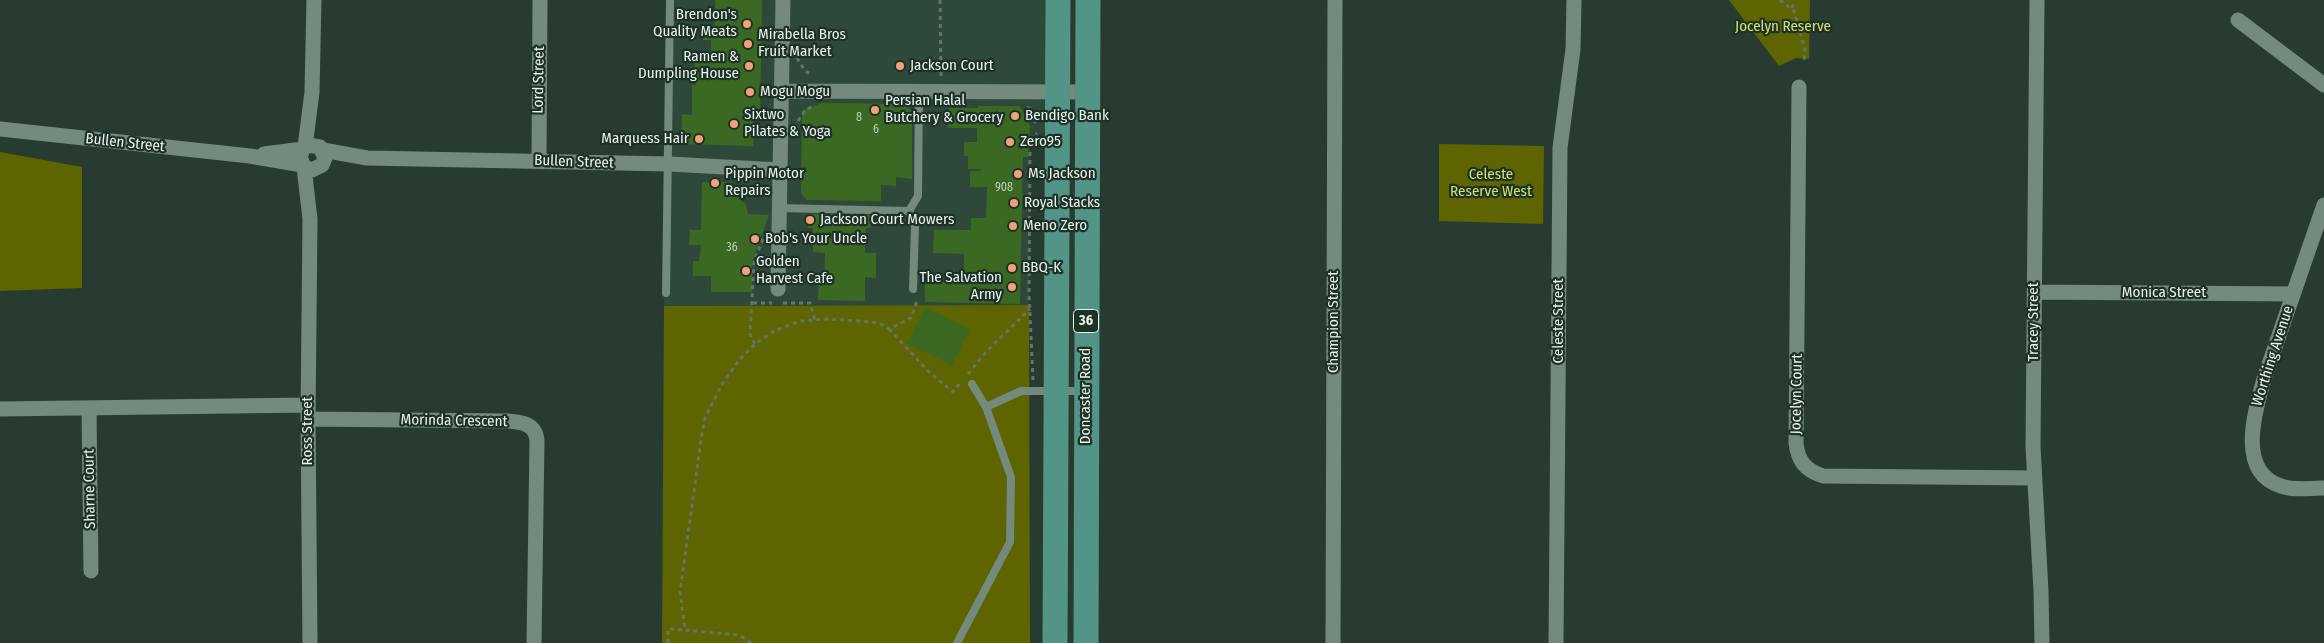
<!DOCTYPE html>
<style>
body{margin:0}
canvas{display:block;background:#283b30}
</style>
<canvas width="2324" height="643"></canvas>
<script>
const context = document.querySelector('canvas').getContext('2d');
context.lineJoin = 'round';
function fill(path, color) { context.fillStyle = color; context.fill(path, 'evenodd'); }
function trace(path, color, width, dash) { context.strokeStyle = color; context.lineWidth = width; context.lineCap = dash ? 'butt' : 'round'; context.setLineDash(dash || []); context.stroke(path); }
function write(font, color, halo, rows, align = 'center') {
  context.font = font + ' "Fira Sans Condensed",sans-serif'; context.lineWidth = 4.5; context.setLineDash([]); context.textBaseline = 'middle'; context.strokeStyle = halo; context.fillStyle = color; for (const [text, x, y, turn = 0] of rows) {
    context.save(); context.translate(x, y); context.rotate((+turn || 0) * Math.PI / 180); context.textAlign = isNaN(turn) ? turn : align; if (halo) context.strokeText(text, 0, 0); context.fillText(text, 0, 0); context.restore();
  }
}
fill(new Path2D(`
 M666,0H1048L1047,129L1030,143L1029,305L664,306Z`), '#2e483a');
fill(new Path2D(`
 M1729,0H1810L1809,59L1796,58L1779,66Z
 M1439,144L1544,146L1543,224L1439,221Z
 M0,152L82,167V288L0,291Z
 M1029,305L1030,643H662L664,306Z`), '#5d6400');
fill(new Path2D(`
 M715,0H762L760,116H753V146L681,144L682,114L692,115V85H696L694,55H711V40H703V25L715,26Z
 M822,103L906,104L912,112V179L896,177V186L881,185V201L807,200L801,193L802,110Z
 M978,106H1020L1030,126L1028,157H1023L1020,304L925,302V278L964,279V254L933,253L934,230H971V218H986L987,187H970V171H980L981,169H968V156H964V142H977V128H948L949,108H978Z
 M702,182H732V191L746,205L748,214L769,215L752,262V292H711V276H693V261H699L701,245H689L690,230H701Z
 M808,214L871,215V228H866L865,253H876V278L865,277V301L818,300L819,276L824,277L825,253L813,252V228H808Z
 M925,307L970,329L952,365L907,344Z`), '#3b6924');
trace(new Path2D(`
 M940,0L941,78
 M1780,0L1794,11L1805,49L1804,60
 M1792,8L1794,0
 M797,58L805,71L812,75
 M1027,108H1029L1036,123
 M798,121L806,109L812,107
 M753,303H772
 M783,303H810L815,320
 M889,329L930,373L953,392L961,382
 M755,344L750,334L754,262L763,238
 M968,374L986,352L1030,309
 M1033,380L1029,293L1030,142L1037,133
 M668,643V629L685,630
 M751,643L739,635L685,630L680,592L702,433L705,418L722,384L740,359L755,344L774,331L800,321L826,319L862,321L879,323L889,329L911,318L916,304L915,299`), '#63746a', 3, [4, 4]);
trace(new Path2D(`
 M779,208L909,211L918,196L919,92
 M909,211L915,226L913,289
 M666,293L670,0
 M986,407L1021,391H1084
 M957,643L1010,542L1011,477L986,407L972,384`), '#748a7d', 8);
trace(new Path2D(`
 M2037,0L2033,446L2041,591L2042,643
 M2238,20L2324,85
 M1799,87L1796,443C1798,461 1805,470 1823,476L2034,478
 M781,91L1086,92
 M0,129L250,156L302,165
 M305,147L312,92L314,0
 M323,150L367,158L669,164L780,170
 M264,154L303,149
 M539,161L540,0
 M304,167L312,170L322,165L325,158L320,147L308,145L303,149L300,157L304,167L310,219L308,419L310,643
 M2324,205L2264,379C2255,411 2236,472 2281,486C2294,491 2310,488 2324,488
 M778,289L783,0
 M2034,292L2293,294
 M89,408L91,571
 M0,409L308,405
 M308,419L508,421C522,422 536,424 537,441L534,643
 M1333,643L1335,0
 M1556,643L1560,148L1573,49L1574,0`), '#748a7d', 15);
trace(new Path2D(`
 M1055,643L1058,0
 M1086,643L1088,0`), '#529486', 25);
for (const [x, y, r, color] of [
 [747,24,5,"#f1a27b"],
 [748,44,5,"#f1a27b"],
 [749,66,5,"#f1a27b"],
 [900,66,5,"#f1a27b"],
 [750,92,5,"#f1a27b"],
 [875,110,5,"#f1a27b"],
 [1015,116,5,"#f1a27b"],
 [734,124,5,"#f1a27b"],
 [699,139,5,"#f1a27b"],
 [1010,142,5,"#f1a27b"],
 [1018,174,5,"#f1a27b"],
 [715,183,5,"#f1a27b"],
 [1014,203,5,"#f1a27b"],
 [810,220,5,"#f1a27b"],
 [1013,226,5,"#f1a27b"],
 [755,239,5,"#f1a27b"],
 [1012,268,5,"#f1a27b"],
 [746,271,5,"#f1a27b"],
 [1012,287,5,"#f1a27b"]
]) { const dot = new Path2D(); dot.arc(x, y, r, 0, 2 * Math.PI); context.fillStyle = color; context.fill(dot); trace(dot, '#1e3126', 2); }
write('12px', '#bcd0ba', null, [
 ["8",859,118],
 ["6",876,130],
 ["908",1004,188],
 ["36",732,248]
]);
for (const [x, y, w] of [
 [1086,321,25]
]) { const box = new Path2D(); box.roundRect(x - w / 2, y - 11.5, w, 23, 4); context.fillStyle = '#1e3126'; context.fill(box); trace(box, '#e7f3ec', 1); }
write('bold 14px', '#e7f3ec', null, [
 ["36",1086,321]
]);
write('15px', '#e7f3ec', '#1e3126', [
 ["Brendon's",737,15,"right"],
 ["Quality Meats",737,32,"right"],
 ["Mirabella Bros",758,35],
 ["Fruit Market",758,52],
 ["Ramen &",739,57,"right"],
 ["Dumpling House",739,74,"right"],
 ["Jackson Court",910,66],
 ["Mogu Mogu",760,92],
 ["Persian Halal",885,101],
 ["Butchery & Grocery",885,118],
 ["Sixtwo",744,115],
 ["Pilates & Yoga",744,132],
 ["Bendigo Bank",1025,116],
 ["Marquess Hair",689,139,"right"],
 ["Zero95",1020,142],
 ["Pippin Motor",725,174],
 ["Repairs",725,191],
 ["Ms Jackson",1028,174],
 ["Royal Stacks",1024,203],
 ["Jackson Court Mowers",820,220],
 ["Meno Zero",1023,226],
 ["Bob's Your Uncle",765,239],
 ["Golden",756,262],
 ["Harvest Cafe",756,279],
 ["BBQ-K",1022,268],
 ["The Salvation",1002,278,"right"],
 ["Army",1002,295,"right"]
], 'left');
write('15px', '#d4e06b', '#1e3126', [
 ["Jocelyn Reserve",1783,27],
 ["Celeste",1491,175],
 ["Reserve West",1491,192]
]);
write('15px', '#e7f3ec', '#1e3126', [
 ["Lord Street",539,80,-89],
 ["Bullen Street",125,143,6],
 ["Bullen Street",574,162,2],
 ["Monica Street",2164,293],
 ["Celeste Street",1559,321,-90],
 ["Champion Street",1334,322,-90],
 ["Tracey Street",2034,322,-90],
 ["Worthing Avenue",2273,356,-72],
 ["Jocelyn Court",1797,394,-89],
 ["Doncaster Road",1086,396,-90],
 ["Morinda Crescent",454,421,1],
 ["Ross Street",308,431,-90],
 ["Sharne Court",90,489,-91]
]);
</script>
